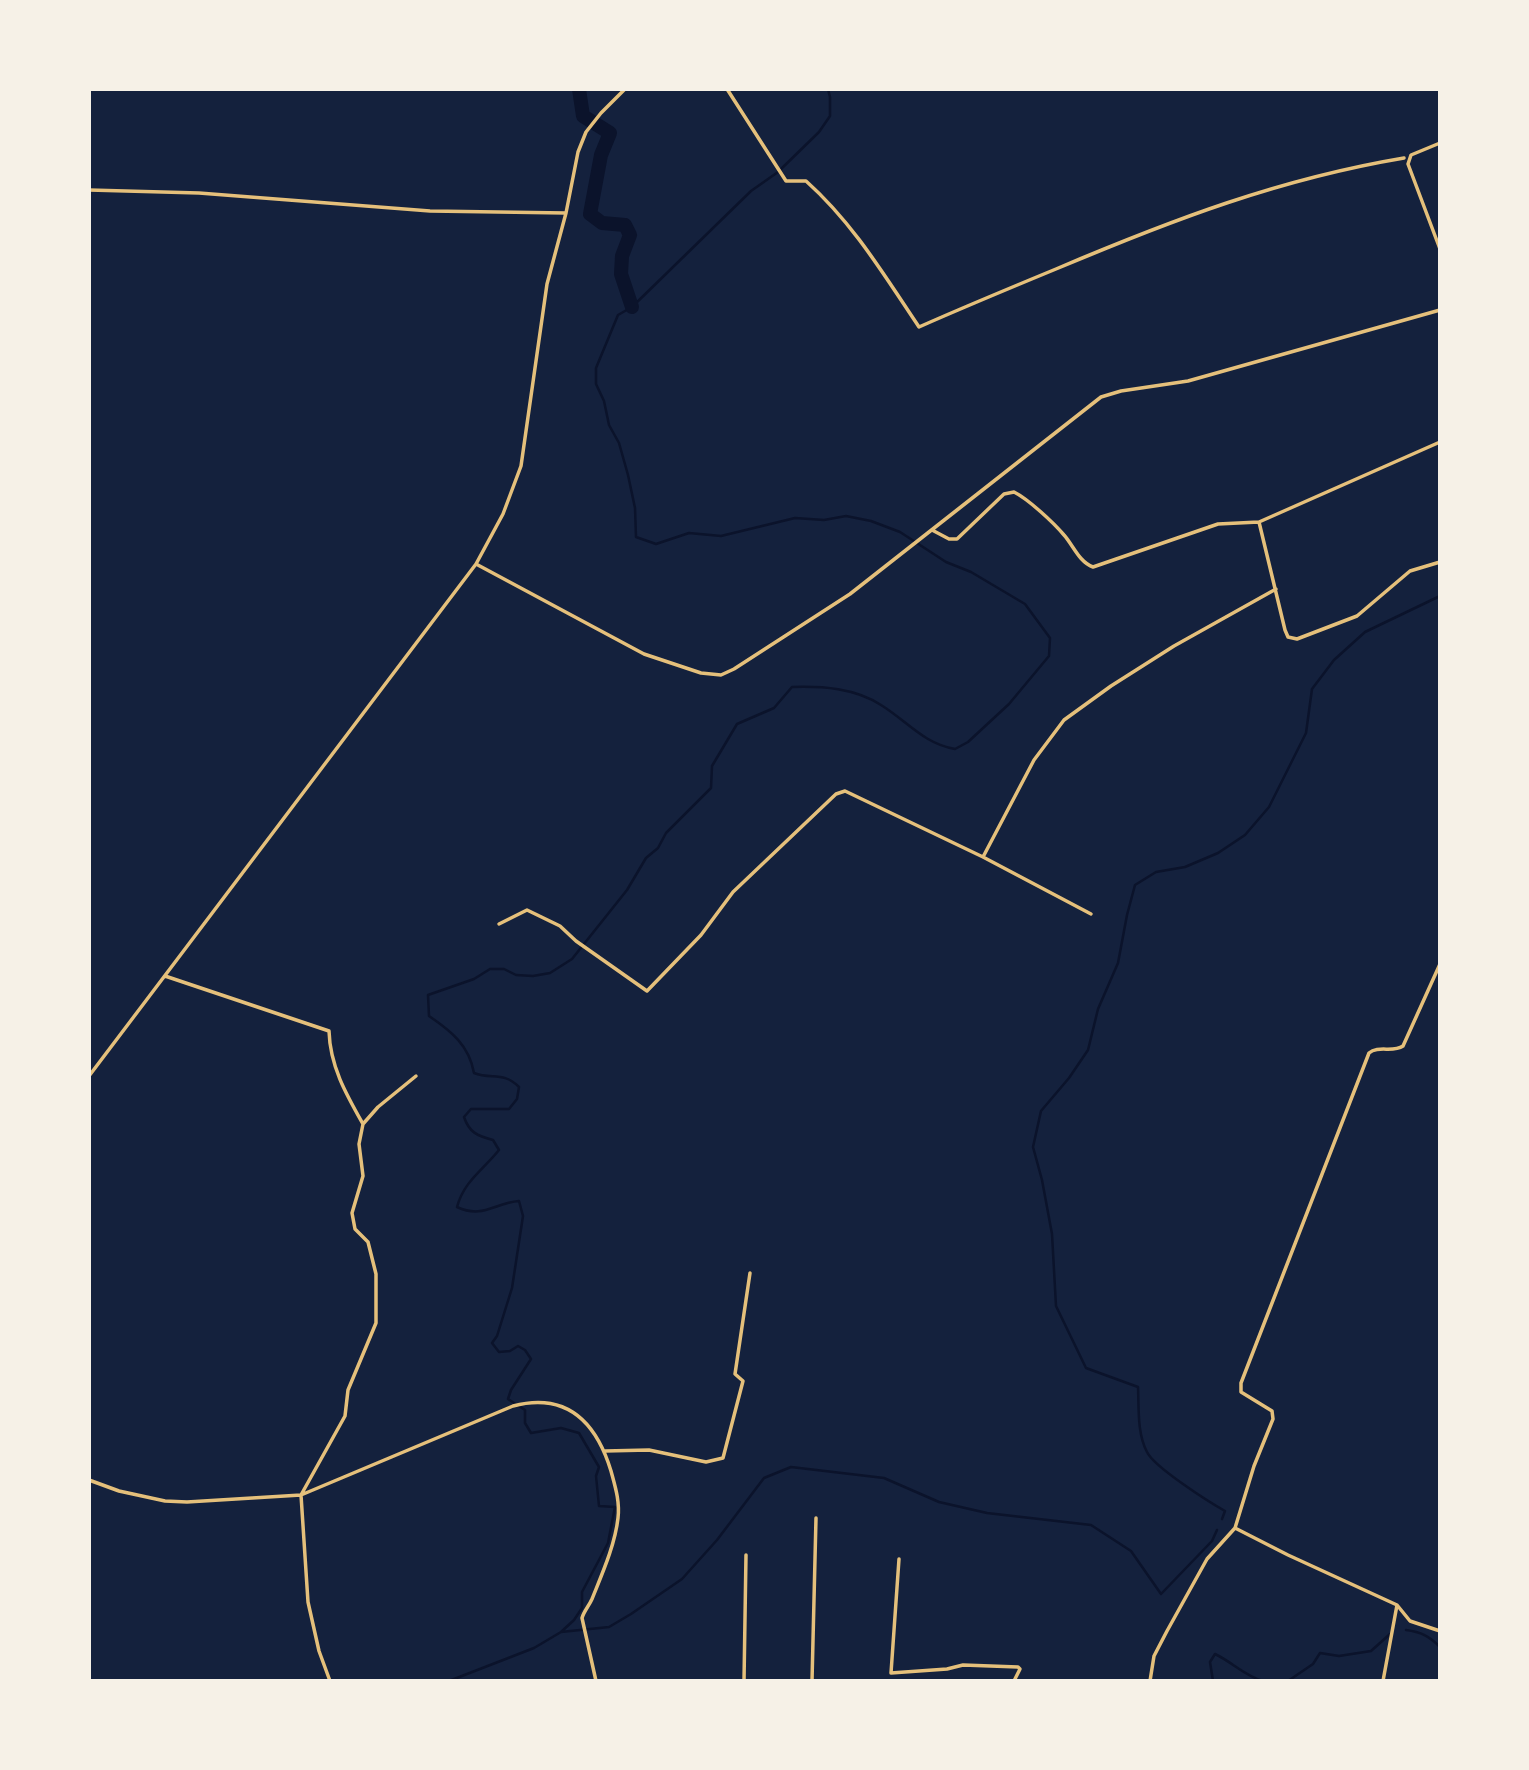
<!DOCTYPE html>
<style>
body{margin:0}
#map{position:relative;width:1529px;height:1770px;overflow:hidden;background:#14213d;font-family:Poppins,sans-serif}
canvas{display:block}
.frame{position:absolute;inset:0;border:91px solid #f6f1e7;pointer-events:none}
</style>
<div id="map">
<canvas width="1529" height="1770"></canvas>
<div class="frame"></div>
</div>
<script>
const context = document.querySelector('canvas').getContext('2d');
context.lineJoin = 'round';
function trace(path, color, width, dash) { context.strokeStyle = color; context.lineWidth = width; context.lineCap = dash ? 'butt' : 'round'; context.setLineDash(dash || []); context.stroke(path); }
trace(new Path2D(`
 M1222,1519L1225,1511C1209,1502 1154,1467 1147,1452C1137,1433 1139,1408 1138,1387L1086,1368L1056,1306L1052,1234L1042,1180L1033,1147L1041,1111L1069,1078L1088,1050L1098,1009L1118,963L1127,915L1135,885L1156,872L1185,867L1218,853L1245,835L1269,807L1306,733L1312,689L1334,660L1365,632L1440,596
 M1406,1630C1421,1632 1429,1636 1440,1647
 M561,1632L574,1620L582,1608V1592L608,1543L615,1507L599,1506L596,1476L599,1467L579,1433L561,1428L531,1433L525,1423V1410L508,1399L511,1390L531,1359L525,1350L518,1346L510,1351L499,1352L492,1343L497,1336L512,1288L523,1216L519,1201C494,1203 483,1219 457,1207C464,1181 483,1170 499,1150L493,1140C477,1136 469,1132 464,1117L471,1109H509L517,1099L519,1087C503,1071 492,1080 474,1073C469,1045 451,1031 429,1016L428,995L474,979L490,969H504L516,975L533,976L550,973L572,959L627,890L646,858L658,848L666,833L711,788L712,766L737,724L774,708L792,687C822,686 855,688 881,705C907,721 924,744 955,749L968,742L1009,704L1049,656L1050,638L1025,604L971,572L946,562L900,532L871,521L846,516L824,520L795,518L721,536L689,533L656,544L636,537L635,508L628,475L619,443L609,425L604,401L596,384V368L618,315L632,307L751,191L778,172L819,132L830,116V97L828,89
 M449,1681L534,1648L561,1632L609,1627L631,1614L682,1579L717,1540L764,1478L791,1467L884,1478L939,1502L987,1513L1091,1525L1131,1551L1161,1594L1212,1541L1217,1530
 M1213,1681L1210,1662L1215,1654C1232,1662 1245,1676 1263,1681
 M1288,1681L1313,1664L1320,1653L1339,1656L1371,1651L1390,1634`), '#0b132b', 2.5);
trace(new Path2D(`
 M579,89L583,116L610,133L601,155L590,214L602,223L625,225L630,235L622,256L621,274L632,307`), '#0b132b', 14);
trace(new Path2D(`
 M727,89L786,181H806C853,223 884,275 919,327C964,307 1010,288 1056,269C1172,220 1279,179 1404,158
 M1440,143L1411,155L1408,164L1440,249
 M89,190L199,193L430,211L566,213
 M1440,442L1259,522L1285,630L1288,637L1297,639L1357,616L1410,571L1440,562
 M932,530L949,539H957L1004,494L1014,492C1028,499 1053,522 1064,535C1073,545 1079,562 1093,567L1218,524L1259,522
 M476,564L644,654L701,673L721,675L734,669L850,594L1101,397L1121,391L1188,381L1440,310
 M983,857L1034,760L1064,720L1111,686L1174,646L1276,589
 M499,924L527,910L560,926L576,941L647,991L701,935L733,892L836,794L845,791L983,857L1091,914
 M165,976L329,1031C330,1066 346,1094 363,1124
 M89,1076L476,564L503,514L521,466L547,284L566,213L578,152L586,132L601,113L625,89
 M605,1451L649,1450L706,1462L723,1458L743,1381L735,1374L750,1273
 M89,1480L119,1491L165,1501L187,1502L301,1495L513,1406C567,1392 596,1422 611,1471C615,1486 620,1501 618,1518C615,1545 602,1574 592,1599C589,1606 584,1611 582,1618L596,1681
 M1235,1528L1288,1555L1397,1605L1410,1621L1440,1631
 M899,1559L891,1673L947,1669L963,1665L1018,1667L1020,1669L1014,1681
 M330,1681L319,1651L308,1602L301,1495L345,1416L348,1390L376,1323V1274L368,1242L355,1229L352,1213L363,1176L359,1144L363,1124L378,1107L416,1076
 M744,1681L746,1555
 M812,1681L816,1518
 M1150,1681L1154,1656L1167,1631L1207,1559L1235,1528L1254,1466L1273,1419L1272,1411L1241,1392V1383L1369,1053C1378,1045 1393,1053 1403,1046L1440,964
 M1383,1681L1397,1605`), '#e5c07b', 3.5);
</script>
